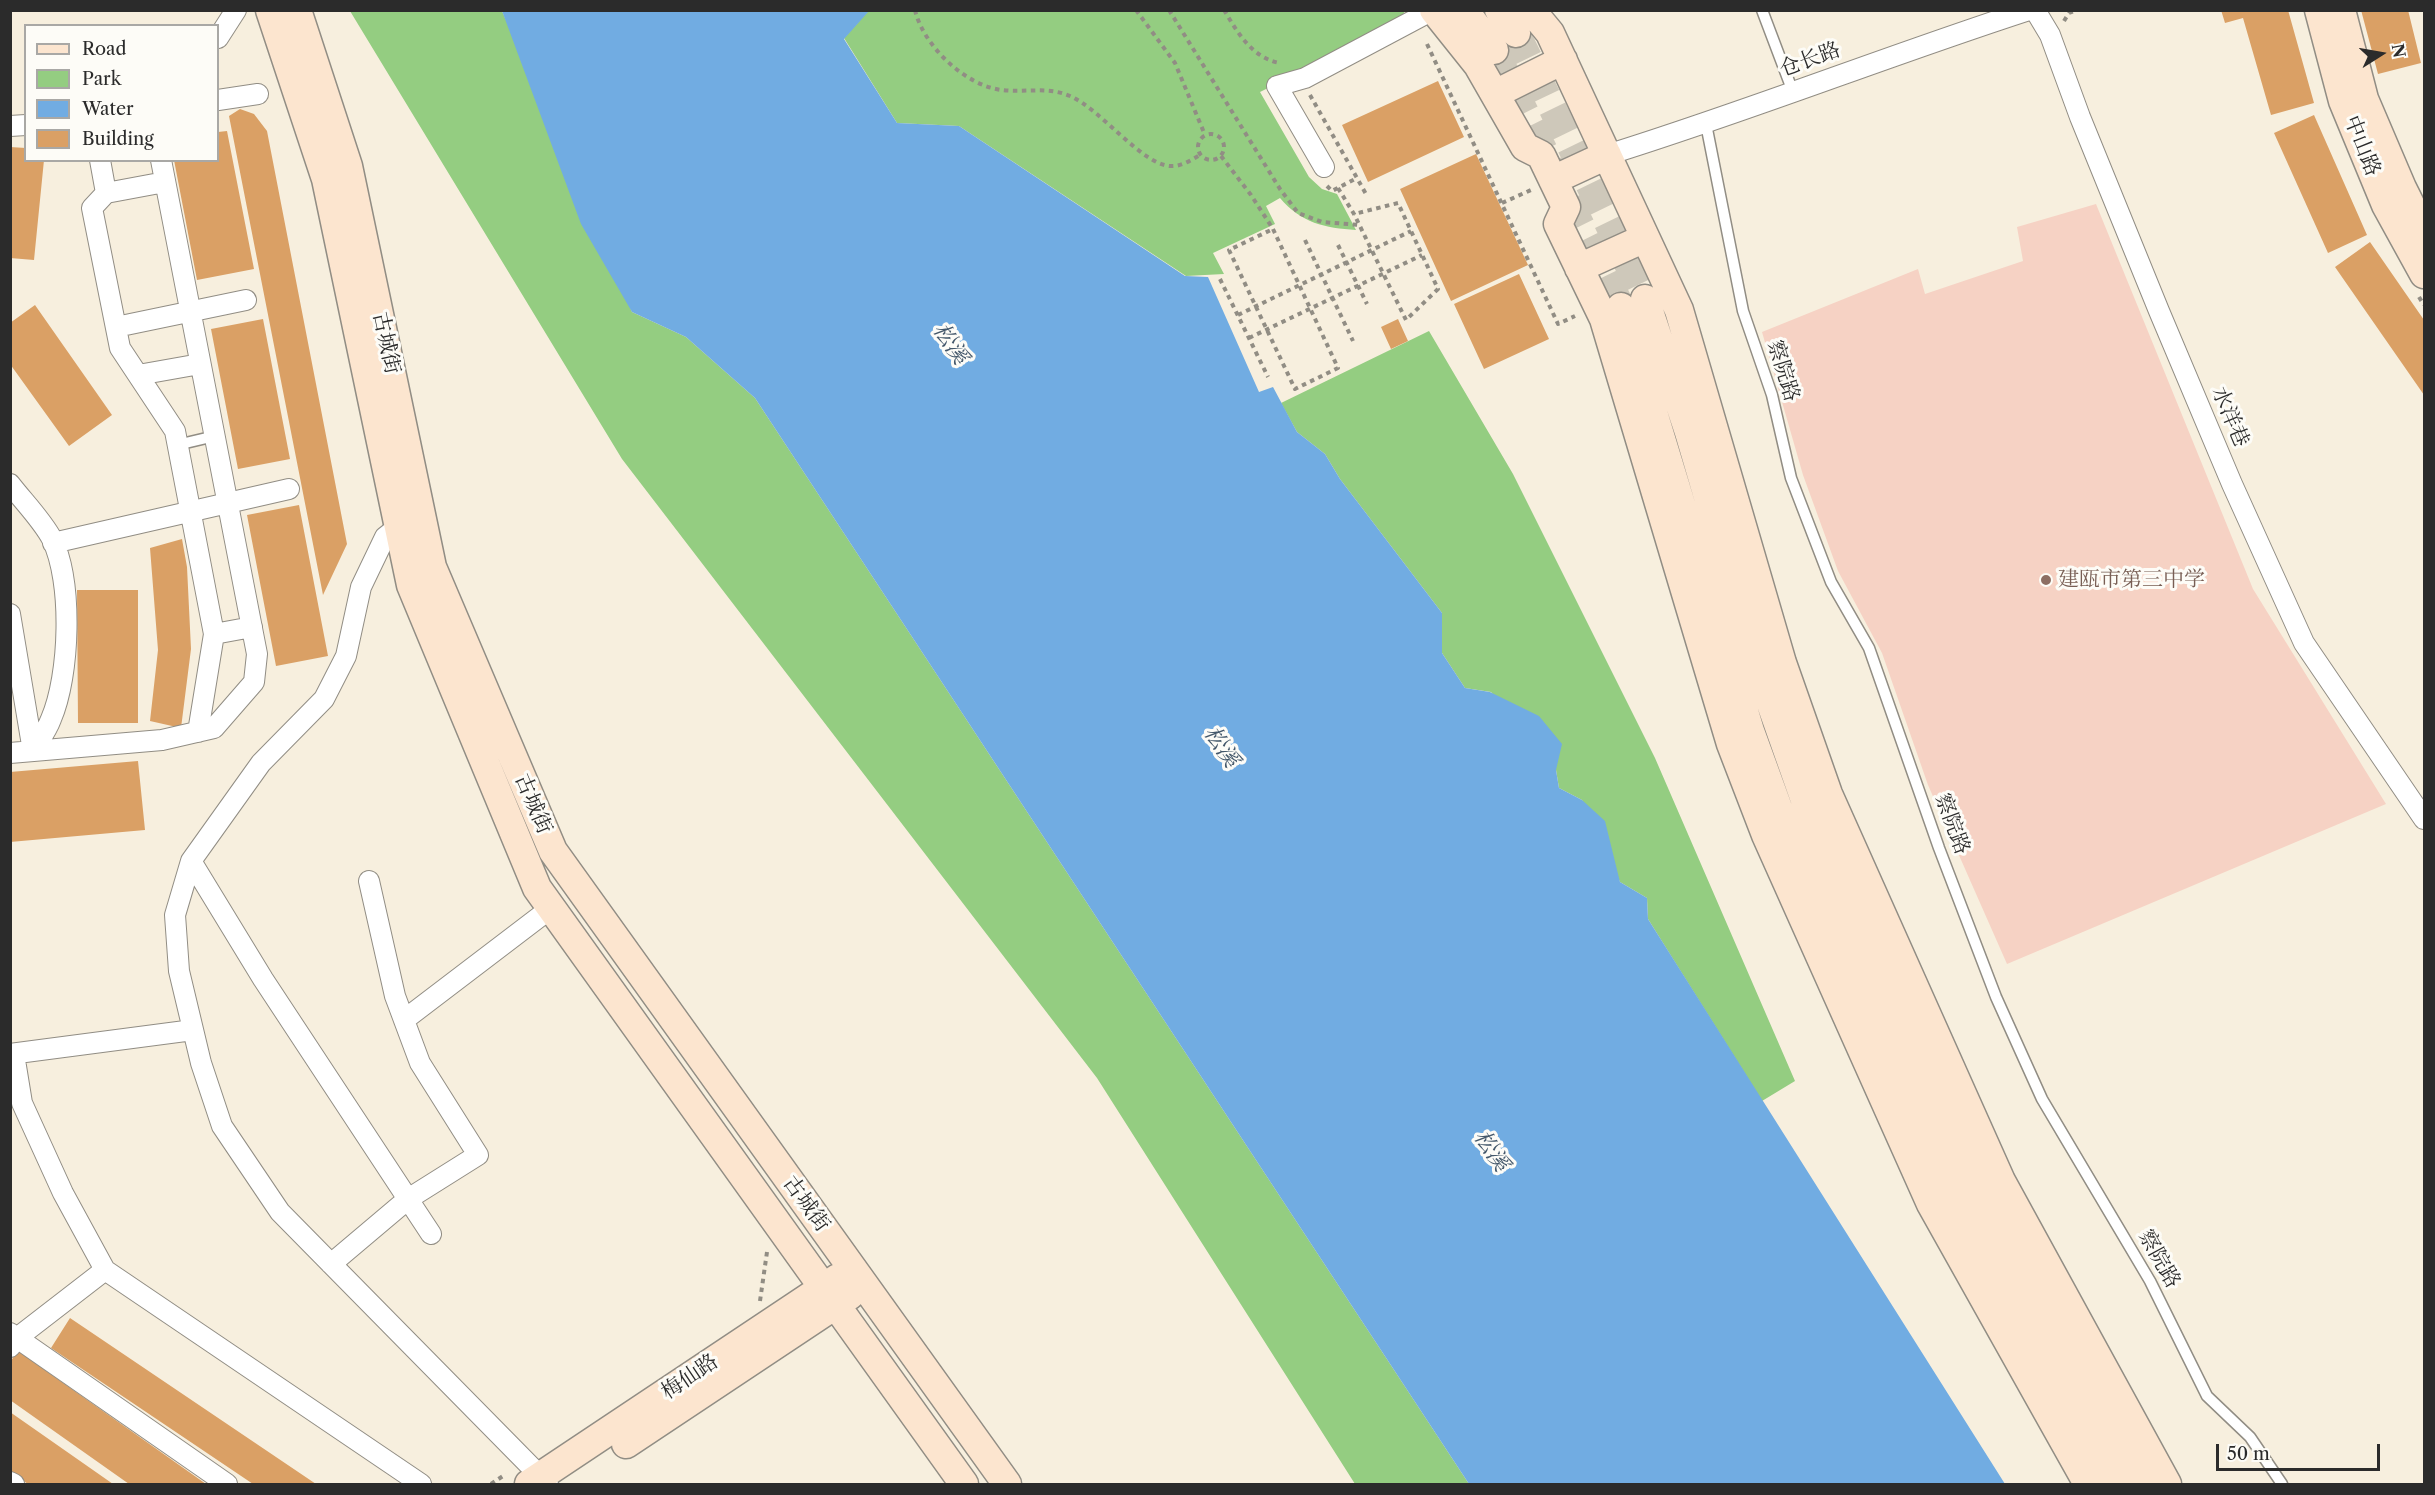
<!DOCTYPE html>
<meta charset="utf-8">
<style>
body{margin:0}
#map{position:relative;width:2435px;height:1495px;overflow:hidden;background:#f7efde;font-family:"Libre Caslon Text",serif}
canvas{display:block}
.frame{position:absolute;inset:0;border:12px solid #2b2b2b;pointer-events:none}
.legend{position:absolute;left:24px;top:24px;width:195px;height:138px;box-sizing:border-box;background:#fdfcf7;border:2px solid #a9a8a5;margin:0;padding:8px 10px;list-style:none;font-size:18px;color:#2b2b2b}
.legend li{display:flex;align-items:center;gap:12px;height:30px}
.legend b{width:30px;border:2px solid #a9a8a5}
.north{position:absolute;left:2351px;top:24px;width:60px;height:60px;-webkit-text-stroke:4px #fdfcf7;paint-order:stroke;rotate:79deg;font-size:16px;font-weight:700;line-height:24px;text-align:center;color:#2b2b2b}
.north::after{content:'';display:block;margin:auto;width:21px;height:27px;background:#2b2b2b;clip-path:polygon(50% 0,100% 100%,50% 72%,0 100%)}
.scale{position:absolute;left:2216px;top:1444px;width:164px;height:27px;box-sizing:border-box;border:3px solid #2b2b2b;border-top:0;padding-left:8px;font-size:18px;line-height:21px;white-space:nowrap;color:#2b2b2b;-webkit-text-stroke:4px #fdfcf7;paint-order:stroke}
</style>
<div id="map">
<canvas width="2435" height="1495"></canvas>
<div class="frame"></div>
<ul class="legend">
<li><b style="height:8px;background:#fce5cf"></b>Road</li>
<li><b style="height:16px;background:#94cd81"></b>Park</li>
<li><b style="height:16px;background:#71ace2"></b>Water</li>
<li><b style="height:16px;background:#daa065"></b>Building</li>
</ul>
<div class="north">N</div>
<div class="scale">50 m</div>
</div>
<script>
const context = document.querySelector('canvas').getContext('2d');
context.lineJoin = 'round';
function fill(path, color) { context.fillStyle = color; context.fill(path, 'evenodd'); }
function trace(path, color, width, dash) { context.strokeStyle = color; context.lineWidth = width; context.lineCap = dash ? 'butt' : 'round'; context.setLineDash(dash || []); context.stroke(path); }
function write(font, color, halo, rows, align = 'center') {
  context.font = font + ' "Libre Caslon Text","Noto Serif SC",serif'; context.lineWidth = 6; context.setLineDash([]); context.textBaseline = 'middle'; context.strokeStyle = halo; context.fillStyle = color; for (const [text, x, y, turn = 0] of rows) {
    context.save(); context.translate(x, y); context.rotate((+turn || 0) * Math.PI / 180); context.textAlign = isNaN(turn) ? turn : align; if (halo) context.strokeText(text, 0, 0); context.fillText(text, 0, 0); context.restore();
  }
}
fill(new Path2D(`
 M2096,204L2253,589L2386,804L2007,964L1928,785L1882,653L1838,571L1803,475L1762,332L1918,269L1925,294L2023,261L2017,227Z`), '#f6d2c4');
fill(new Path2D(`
 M869,10L1405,11L1397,24L1260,92L1309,177L1322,189L1337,194L1356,230C1325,228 1301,223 1280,198L1266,206L1275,224L1213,253L1224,274L1186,276L959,126L897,123L844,38Z
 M350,11H502L632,312L686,337L755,398L1469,1484H1355L1097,1078L622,459Z
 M1429,331L1513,474L1655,758L1795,1081L1762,1101L1648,919L1647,898L1620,882L1582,800L1559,788L1556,770L1491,692L1465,688L1442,653V613L1340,479L1325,454L1297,432L1281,403Z`), '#94cd81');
fill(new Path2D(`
 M502,11H869L844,39L897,123L959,126L1185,276L1208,277L1259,392L1273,387L1297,432L1325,454L1340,479L1442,613V653L1465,688L1490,692L1539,716L1562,744L1556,770L1559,788L1582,800L1605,821L1620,882L1647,898L1648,919L2005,1484H1469L755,398L686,337L632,312L581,224Z`), '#71ace2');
fill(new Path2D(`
 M2221,10H2288L2314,103L2271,115L2243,18L2225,23Z
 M2361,10H2408L2421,63L2378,74Z
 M1438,81L1464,137L1368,182L1342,125Z
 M240,109L254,114L267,131L347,544L323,595L229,116Z
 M2314,115L2367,235L2328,253L2274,133Z
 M227,131L254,269L197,280L174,160H218V132Z
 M10,147L26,148V160H44L34,260L10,258Z
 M1476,154L1528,265L1451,301L1400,189Z
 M2370,242L2424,320V395L2335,267Z
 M1519,274L1549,339L1484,369L1454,304Z
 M35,305L112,415L69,446L10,364V323Z
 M263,319L290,459L238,469L211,329Z
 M1398,319L1408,341L1391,349L1381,327Z
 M299,505L328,656L276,666L247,515Z
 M182,539L187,567L191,649L181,728L150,721L158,650L150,548Z
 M77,590H138V723H78Z
 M138,761L145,830L10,842V772Z
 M70,1318L316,1484H253L51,1348Z
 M18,1351L206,1484H129L10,1400V1362Z
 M10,1412L113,1484H28L10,1472Z`), '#daa065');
trace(new Path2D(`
 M1516,33L1645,299
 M1494,50L1621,307`), '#cec8ba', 28, [28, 14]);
const lane = new Path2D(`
 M1762,10L1793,92
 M1706,124L1743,311L1772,395L1791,478L1831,582L1869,648L1939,848L1996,997L2042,1099L2150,1281L2207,1396L2250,1437L2282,1484
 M177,445L215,436`);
const street = new Path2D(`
 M2035,10L2050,35L2080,117L2159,311L2232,484L2304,643L2424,819
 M218,38L236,10
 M218,100L258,94
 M10,126L26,125
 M1607,155C1749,111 1887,56 2029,10
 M100,160L106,193L92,208L120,348L175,431L214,634L198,732
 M1324,167L1277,86L1305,78L1433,10
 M106,193L165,182
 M116,327L246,300
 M138,375L200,364
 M10,484C23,501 42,520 52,539C73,582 70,675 51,719C47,730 39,741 33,751
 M399,526L385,537L361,587L346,656L324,699L261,763L191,861L175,915L179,971L201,1063L222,1126L280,1212L548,1484
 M53,543L289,489
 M10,614L33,751
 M214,634L252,627
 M10,753L162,740L214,728L254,682L257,654L161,160
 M191,861L263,979L431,1234
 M404,1020L551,908
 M10,1054L193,1030
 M14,1054L22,1103L63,1193L105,1270L421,1484
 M331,1264L408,1199L478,1155L420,1063L395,996L369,881
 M10,1333L227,1484
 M10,1347L17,1338L105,1270
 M10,1482L14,1484`);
const secondary = new Path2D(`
 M270,10L326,179L411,585L537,888L964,1484
 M297,10L348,166L432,567L553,851L1007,1484
 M1434,10L1478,65L1525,147L1541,155L1566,207L1558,224L1604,319L1731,744L1766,835L1931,1204L2088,1484
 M1464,10L1494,50
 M1499,10L1516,33
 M1531,10L1550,33L1679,310L1782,663L1828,794L2001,1181L2167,1484
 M2319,10L2343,101L2386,205L2424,274
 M2341,10L2364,99L2402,188L2424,232
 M1495,94L1563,60
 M1553,180L1607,155
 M1579,268L1645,238
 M1645,299L1689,432L1758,667L1805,800L1977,1186L2139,1484
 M1621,307L1750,731L1778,808L1953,1196L2111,1484
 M626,1444L850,1295
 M529,1484L838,1278`);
trace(lane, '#918d84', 13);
trace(street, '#918d84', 22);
trace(secondary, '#918d84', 31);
trace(new Path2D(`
 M915,10C923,45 965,86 1002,90C1025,93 1047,86 1070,96C1102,110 1141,164 1170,166C1181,167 1191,160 1200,155
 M1136,10L1175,63L1205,135
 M1169,10L1280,189L1298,213L1322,222L1360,225
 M1224,10C1238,33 1252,58 1280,63
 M2064,21L2069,13L2077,10
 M1427,44L1558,324L1575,316
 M1310,95L1366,194
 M1198 147a13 13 0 1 1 26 0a13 13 0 1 1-26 0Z
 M1221,156L1251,195L1273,229
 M1327,186L1332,191L1357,178
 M1338,188L1354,214L1406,320L1438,289L1398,203L1354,214
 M1502,203L1531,190
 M1273,229L1338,368L1295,389L1229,250Z
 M1305,240L1353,341
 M1338,245L1367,304
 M1220,279L1268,377
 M2419,297L2424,305
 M1238,315L1411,231
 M1249,338L1422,255
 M760,1301L767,1252
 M491,1484L506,1474`), '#918d84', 4, [4.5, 4.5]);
trace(lane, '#fff', 10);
trace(street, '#fff', 20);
trace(secondary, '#fce5cf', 28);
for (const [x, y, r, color] of [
 [2046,580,6,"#8d6e63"]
]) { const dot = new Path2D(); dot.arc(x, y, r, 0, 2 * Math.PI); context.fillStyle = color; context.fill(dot); trace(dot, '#fdfcf7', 2); }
write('21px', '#2b2b2b', '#fdfcf7', [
 ["仓长路",1810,60,-20],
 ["中山路",2362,146,68],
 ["古城街",386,343,78],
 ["察院路",1783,371,73],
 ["水洋巷",2230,417,67],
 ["古城街",533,804,67],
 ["察院路",1952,824,70],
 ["古城街",806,1204,54],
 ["察院路",2159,1259,61],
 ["梅仙路",690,1377,-34]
]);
write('21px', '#785e54', '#fdfcf7', [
 ["建瓯市第三中学",2058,580]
], 'left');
write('italic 22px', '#44586b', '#fdfcf7', [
 ["松溪",950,344,56],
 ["松溪",1221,747,56],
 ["松溪",1491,1151,56]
]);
</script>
